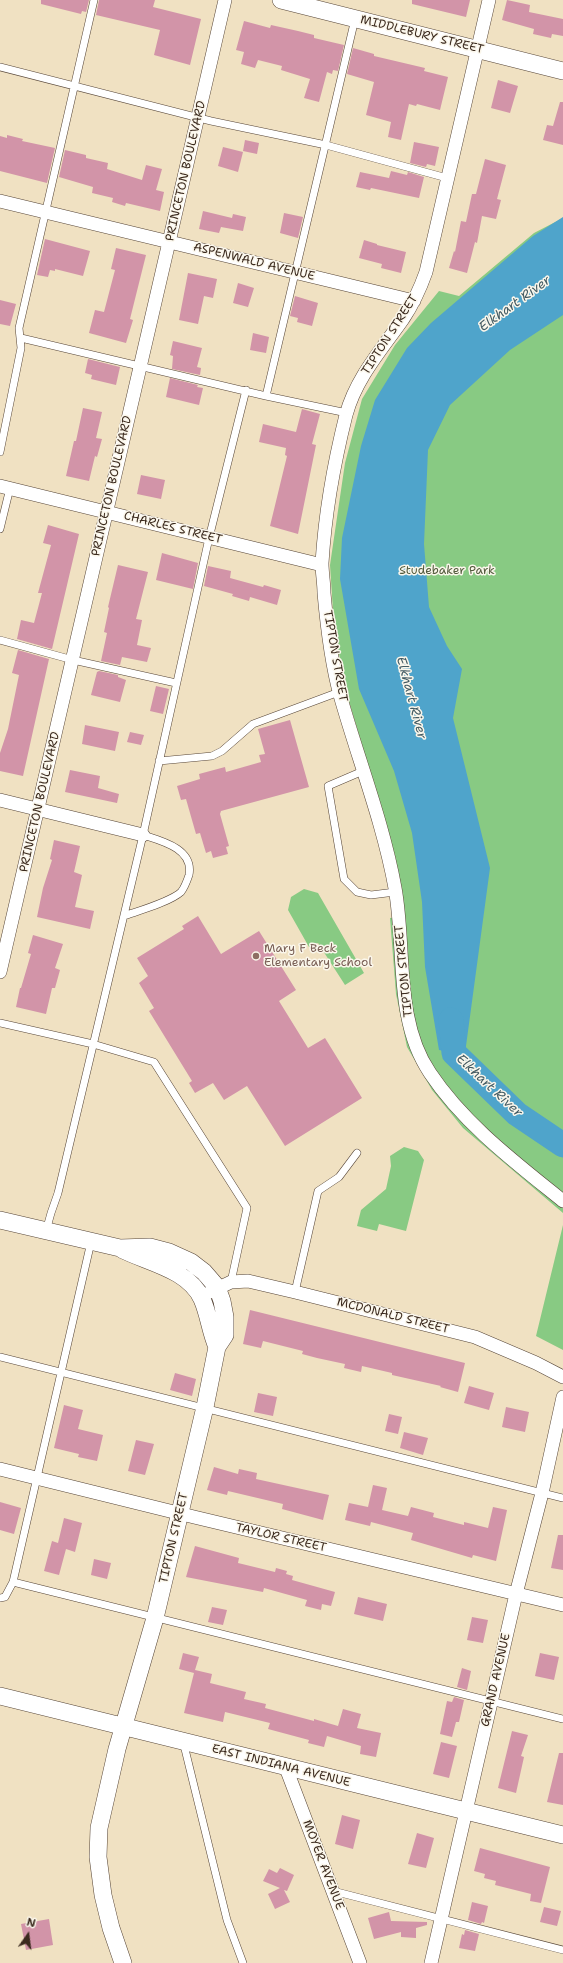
<!DOCTYPE html>
<style>
body{margin:0}
#map{position:relative;width:563px;height:1963px;overflow:hidden;background:#f0e1c2;font-family:"Shantell Sans",sans-serif}
canvas{display:block}
.north{position:absolute;left:8px;top:1915px;width:40px;height:40px;-webkit-text-stroke:3px #fbf7ec;paint-order:stroke;rotate:14deg;font-size:11px;font-weight:700;line-height:16px;text-align:center;color:#3b2a1e}
.north::after{content:'';display:block;margin:auto;width:14px;height:18px;background:#3b2a1e;clip-path:polygon(50% 0,100% 100%,50% 72%,0 100%)}
</style>
<div id="map">
<canvas width="563" height="1963"></canvas>
<div class="north">N</div>
</div>
<script>
const context = document.querySelector('canvas').getContext('2d');
context.lineJoin = 'round';
function fill(path, color) { context.fillStyle = color; context.fill(path, 'evenodd'); }
function trace(path, color, width, dash) { context.strokeStyle = color; context.lineWidth = width; context.lineCap = dash ? 'butt' : 'round'; context.setLineDash(dash || []); context.stroke(path); }
function write(font, color, halo, rows, align = 'center') {
  context.font = font + ' "Shantell Sans",sans-serif'; context.lineWidth = 3; context.setLineDash([]); context.textBaseline = 'middle'; context.strokeStyle = halo; context.fillStyle = color; for (const [text, x, y, turn = 0] of rows) {
    context.save(); context.translate(x, y); context.rotate((+turn || 0) * Math.PI / 180); context.textAlign = isNaN(turn) ? turn : align; if (halo) context.strokeText(text, 0, 0); context.fillText(text, 0, 0); context.restore();
  }
}
fill(new Path2D(`
 M563,218V1213L463,1128L432,1090L407,1047L396,994L390,918L403,916L395,856L348,698L341,665L334,626L330,565L345,463L362,399L395,345L439,291L459,296L534,233Z
 M304,889L318,893L364,973L345,985L318,943L309,947L288,910L291,897Z
 M404,1147L418,1151L424,1160L406,1231L379,1224L377,1231L357,1226L361,1210L386,1189L391,1166L390,1156Z
 M563,1225V1350L536,1336Z`), '#88ca83');
fill(new Path2D(`
 M563,217V315L510,350L450,405L428,450L424,544L429,607L447,646L462,669L453,718L490,868L466,1046L454,1053L439,1050L425,967L422,902L412,833L394,771L359,689L340,579L342,538L361,446L375,400L407,348L431,323L533,236Z`), '#4fa4cb');
trace(new Path2D(`
 M451,1020L454,1053L517,1114L563,1145`), '#4fa4cb', 25);
fill(new Path2D(`
 M41,0H89L86,12L82,11L81,14L41,4Z
 M99,0H155L153,7L201,19L190,65L154,55L160,30L96,15Z
 M412,0H470L466,17L412,4Z
 M507,0L530,5L529,12L563,19V36L552,34L551,38L533,34L534,29L502,20Z
 M244,21L270,28L271,25L298,31L314,35V38L344,45L338,71L333,70L332,74L327,72L319,102L304,98L310,79L281,70L282,66L258,60L255,68L241,64L244,52L236,50Z
 M353,48L374,54V56L425,68L424,71L448,77L440,110L417,104L416,106L409,104L401,140L388,137L391,122L366,115L374,82L347,74Z
 M498,80L518,86L510,113L491,108Z
 M560,102H563V145L543,140L547,125L553,126Z
 M7,135L23,139L22,141L55,148L47,183L0,171V136L7,138Z
 M245,140L259,143L257,154L243,151Z
 M414,142L439,147L435,166L427,164L426,167L410,163Z
 M223,147L243,152L238,172L218,166Z
 M65,150L86,155V158L108,163L107,169L142,180L146,165L162,169L156,190L164,192L160,211L126,203L125,206L112,202L113,198L92,193L93,187L59,177Z
 M485,159L506,165L497,199L501,200L496,219L482,216L477,243L475,242L467,273L449,268L454,251L455,252L461,221L466,222L472,194H476Z
 M391,171L407,175L408,172L424,177L419,198L371,188L370,190L356,187L360,172L389,178Z
 M203,211L232,218L233,214L246,217L243,231L221,227L219,233L199,229Z
 M284,213L303,217L298,238L280,233Z
 M45,239L90,251L83,276L55,269V271L50,270L48,277L37,275Z
 M364,240L377,244V245L406,252L401,273L381,268L382,264L359,258Z
 M116,248L146,255L130,319L133,320L126,343L89,333L95,310L104,312L115,270L111,269Z
 M188,273L217,279L213,298L204,296L198,324L179,320Z
 M238,283L254,288L248,307L233,303Z
 M295,296L318,303L312,326L297,322L298,318L290,316Z
 M0,300L16,304L10,326L0,324Z
 M253,333L269,337L266,353L250,350Z
 M173,341L202,348L197,367L201,368L200,375L172,369L173,356L170,355Z
 M88,359L120,367L116,385L91,379L92,375L85,373Z
 M170,378L198,385L197,387L203,388L199,405L166,397Z
 M83,408L102,412L96,438L102,439L97,457L95,456L89,481L66,476L74,441H76Z
 M302,409L320,414L312,444L316,445L298,534L270,526L287,456L285,455L286,448L259,442L263,424L296,432Z
 M141,475L165,480L161,499L137,494Z
 M48,525L79,534L52,649L17,639L21,620L34,623L42,593H38L51,545L43,543Z
 M162,553L198,563L193,589L156,580Z
 M118,565L148,572L136,619L142,620L137,645L151,648L147,662L122,657L120,665L101,661L107,633L104,632L109,608L108,607Z
 M208,566L231,571L230,578L263,587L264,585L281,590L277,605L250,597L249,601L232,596L233,594L204,586Z
 M18,650L49,659L23,776L0,771V753L8,729L19,675L12,673Z
 M99,671L118,675V677L126,680L120,702L91,695L97,672Z
 M156,686L169,689L163,714L150,711Z
 M290,720L309,787L221,811L220,814L229,846L226,847L228,854L213,858L211,851L206,853L200,833L196,834L186,799L181,800L177,786L200,779L199,774L225,767L226,772L261,762L259,755L265,754L258,729Z
 M85,725L119,732L115,751L82,744Z
 M130,732L144,735L141,745L127,742Z
 M70,770L100,776L98,788L119,794L117,803L65,792Z
 M54,840L80,846L74,872L82,875L75,907L94,911L90,929L37,917L43,888L52,860L50,859Z
 M198,916L221,954L259,931L296,990L279,1001L308,1048L325,1038L362,1098L285,1146L247,1086L224,1100L213,1083L195,1093L189,1083L192,1081L149,1011L154,1008L139,983L148,976L137,958L184,929L182,926Z
 M33,935L63,944L55,968L60,970L55,988H52L46,1014L16,1007L20,988H21L31,954L28,953Z
 M250,1310L465,1363L458,1392L440,1387L441,1386L392,1375V1373L362,1366L361,1372L344,1368L345,1364L317,1358L302,1354L303,1351L263,1341L261,1348L243,1344Z
 M175,1373L196,1379L192,1396L170,1390Z
 M469,1386L494,1393L489,1410L464,1403Z
 M258,1393L277,1397L273,1416L254,1412Z
 M64,1405L83,1410L78,1429L103,1435L97,1461L78,1457L79,1454L54,1448Z
 M506,1407L529,1412L525,1432L502,1427Z
 M389,1414L402,1417L398,1434L385,1431Z
 M404,1432L428,1438L423,1455L400,1448Z
 M136,1440L154,1444L145,1475L128,1471Z
 M214,1467L238,1474L239,1469L257,1473L256,1479L329,1495L323,1520L282,1509L283,1504L228,1491L227,1495L207,1490Z
 M373,1485L387,1488L382,1510L408,1516L411,1507L434,1513L433,1517L464,1525V1522L488,1528L493,1507L507,1510L496,1561L473,1555L472,1558L411,1540L413,1533L371,1522L370,1526L345,1520L349,1503L368,1507Z
 M0,1502L21,1508L14,1534L0,1530Z
 M64,1518L82,1523L75,1552L66,1549L59,1575L44,1571L52,1541L58,1543Z
 M558,1535H563V1570L551,1568Z
 M195,1546L239,1558L238,1563L275,1572L276,1568L287,1571L286,1574L293,1576L292,1580L335,1592L331,1606L322,1604L321,1610L305,1606L307,1600L264,1588L263,1592L186,1577Z
 M94,1559L111,1563L107,1579L91,1575Z
 M358,1597L387,1604L383,1621L354,1614Z
 M212,1607L227,1610L223,1625L208,1622Z
 M472,1617L488,1620L483,1643L467,1640Z
 M183,1653L199,1657L195,1670L212,1674L210,1683L246,1692L244,1699L266,1704L265,1708L314,1721V1719L338,1726L343,1709L361,1714L357,1728L381,1733L376,1757L360,1754L361,1746L327,1736L324,1747L308,1743L309,1740L268,1729L270,1723L225,1712L223,1722L184,1713L194,1673L179,1669Z
 M540,1653L559,1657L554,1680L535,1676Z
 M462,1668L471,1671L467,1690L457,1687Z
 M454,1697L464,1700L459,1722H456L452,1737L440,1734L447,1701L452,1702Z
 M512,1731L528,1735L521,1756L524,1757L516,1793L498,1788Z
 M441,1742L457,1746L449,1778L433,1774Z
 M559,1753H563V1805L547,1802Z
 M342,1815L360,1820L353,1849L335,1844Z
 M417,1833L434,1838L426,1868L408,1864Z
 M480,1848L550,1867L541,1903L530,1901L531,1894L495,1885L496,1881L484,1878L485,1874L474,1871Z
 M280,1868L294,1875L287,1891L284,1890L290,1902L275,1909L268,1894L280,1888L263,1881L269,1869L277,1873Z
 M472,1902L488,1906L484,1923L482,1922L481,1924L468,1920Z
 M544,1907L561,1911L557,1926L540,1922Z
 M389,1912L391,1921L427,1922V1925L416,1928V1938L401,1937V1932L374,1939L368,1918Z
 M49,1919L53,1945L26,1950L21,1924Z
 M465,1930L479,1934L475,1951L459,1948L462,1934L464,1935Z`), '#d294a8');
const service = new Path2D(`
 M0,67L211,121L326,145L447,178
 M21,338L266,396L347,413
 M266,396L355,19
 M0,452L21,348L19,328L94,0
 M0,529L10,488
 M0,640L73,660L176,683
 M159,761L212,756L222,751L253,724L339,692
 M363,771L328,786L344,879L357,892L371,895L395,892
 M124,916C138,911 170,902 181,892C185,887 187,881 189,875C194,849 162,841 143,835
 M0,1023L93,1044L154,1062L247,1208L231,1282
 M46,1231L51,1213L58,1193L143,835L209,538L246,390
 M295,1292L318,1191L339,1177L357,1153
 M0,1357L563,1498
 M13,1582L563,1719
 M0,1598L5,1597L13,1582L91,1242
 M183,1741L227,1920L243,1963
 M333,1891L563,1950`);
const minor = new Path2D(`
 M489,0L426,272C420,289 413,304 403,319C382,349 356,378 346,415C334,463 325,514 322,563C322,573 324,583 324,593C327,627 331,662 340,695C358,759 383,822 395,888C406,948 394,1020 430,1073C464,1124 516,1163 563,1201
 M0,201L414,301
 M0,486L322,565
 M0,800L143,835
 M0,972L225,0
 M210,1292L231,1282L248,1281L295,1292L475,1337L536,1363L563,1377
 M0,1469L194,1517L563,1605
 M286,1768L360,1963
 M431,1963L516,1594L542,1493L563,1397`);
const tertiary = new Path2D(`
 M281,0L563,71
 M0,1220L120,1248L150,1247L169,1252L191,1262L204,1272L217,1287L222,1301L225,1317V1335L217,1347L205,1407L155,1618L117,1749L99,1828L98,1857L103,1895L111,1928L123,1963
 M123,1250C150,1263 189,1270 202,1299C209,1315 210,1331 217,1347
 M0,1696L563,1835`);
trace(service, '#564537', 8);
trace(minor, '#564537', 14);
trace(tertiary, '#564537', 18);
trace(service, '#fff', 7);
trace(minor, '#fff', 13);
trace(tertiary, '#fff', 17);
for (const [x, y, r, color] of [
 [256,956,4,"#8d6e63"]
]) { const dot = new Path2D(); dot.arc(x, y, r, 0, 2 * Math.PI); context.fillStyle = color; context.fill(dot); trace(dot, '#fbf7ec', 1.5); }
write('12px', '#3b2a1e', '#fbf7ec', [
 ["MIDDLEBURY STREET",422,35,14],
 ["PRINCETON BOULEVARD",186,171,-77],
 ["ASPENWALD AVENUE",254,262,14],
 ["TIPTON STREET",390,335,-57],
 ["PRINCETON BOULEVARD",112,486,-77],
 ["CHARLES STREET",173,528,14],
 ["TIPTON STREET",335,656,80],
 ["PRINCETON BOULEVARD",40,802,-77],
 ["TIPTON STREET",404,971,-96],
 ["MCDONALD STREET",393,1316,14],
 ["TIPTON STREET",174,1538,-77],
 ["TAYLOR STREET",281,1538,13],
 ["GRAND AVENUE",496,1680,-77],
 ["EAST INDIANA AVENUE",281,1766,14],
 ["MOYER AVENUE",323,1865,69]
]);
write('12px', '#525a3c', '#fbf7ec', [
 ["Studebaker Park",447,571]
]);
write('12px', '#785e54', '#fbf7ec', [
 ["Mary F Beck",264,949],
 ["Elementary School",264,963]
], 'left');
write('italic 13px', '#435b63', '#fbf7ec', [
 ["Elkhart River",515,304,-36],
 ["Elkhart River",411,698,75],
 ["Elkhart River",489,1086,43]
]);
</script>
